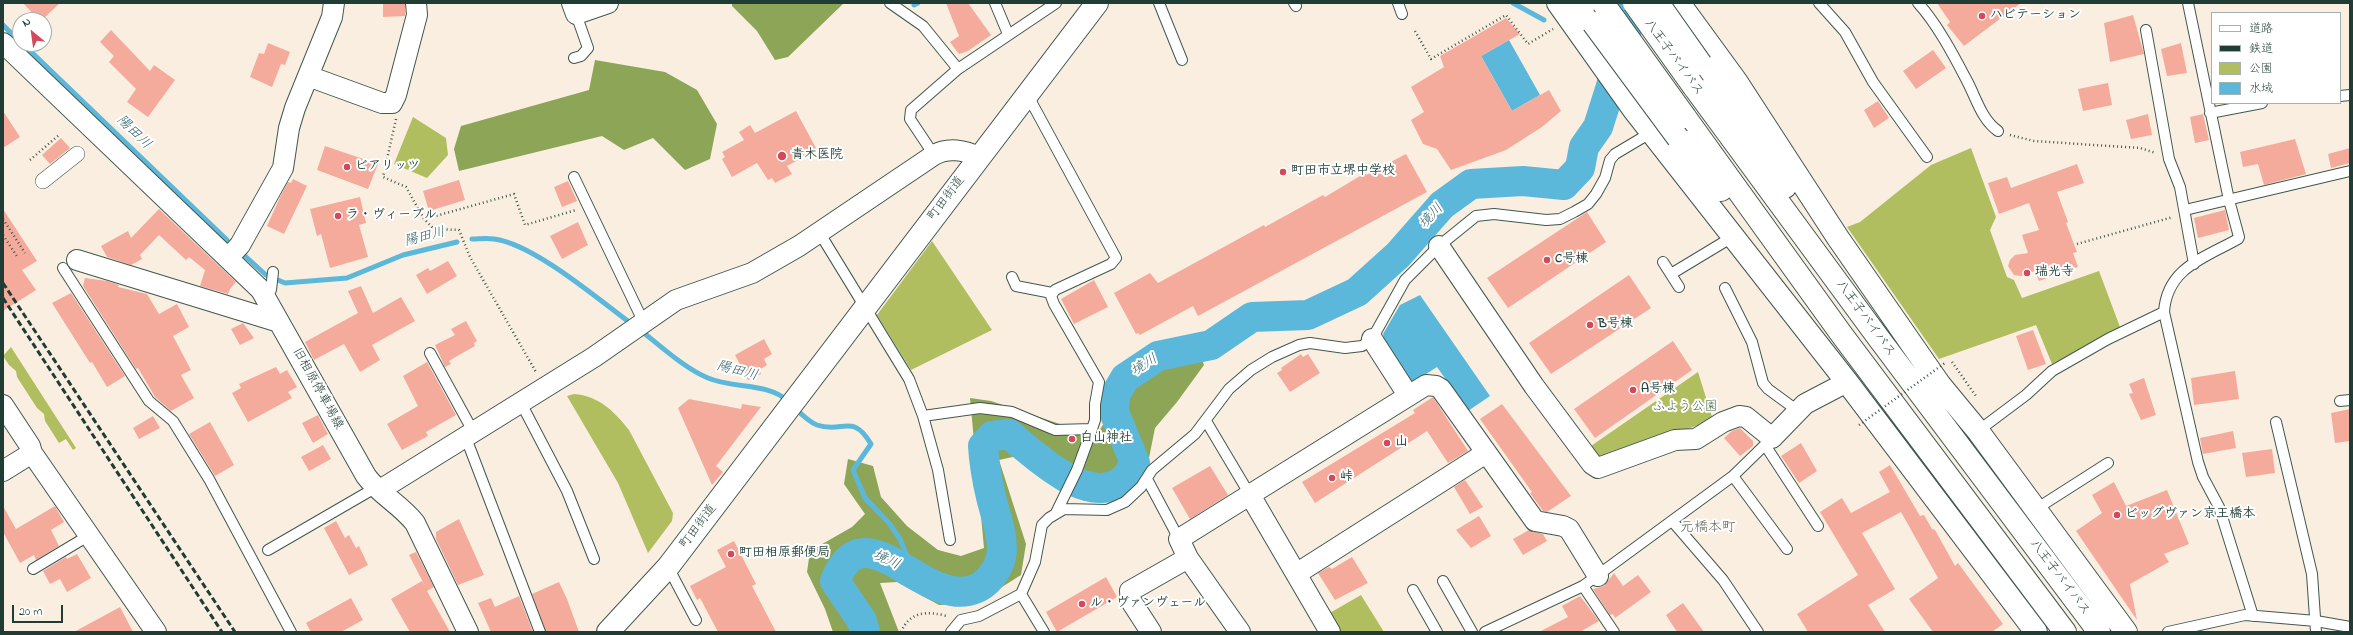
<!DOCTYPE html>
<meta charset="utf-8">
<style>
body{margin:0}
#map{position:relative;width:2353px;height:635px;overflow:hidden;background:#faeee1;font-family:"Indie Flower","Klee One",sans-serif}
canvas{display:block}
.frame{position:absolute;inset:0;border:4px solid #1f3d34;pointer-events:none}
.legend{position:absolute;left:2211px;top:12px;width:130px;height:92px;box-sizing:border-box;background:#fff;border:1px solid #a5b1ae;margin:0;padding:5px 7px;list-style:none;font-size:12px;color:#1f3d34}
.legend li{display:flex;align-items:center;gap:8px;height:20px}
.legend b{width:20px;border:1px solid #a5b1ae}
.north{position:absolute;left:12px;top:12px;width:40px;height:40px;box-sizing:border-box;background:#fff;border:1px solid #a5b1ae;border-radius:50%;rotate:331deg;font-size:11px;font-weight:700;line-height:16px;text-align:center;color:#1f3d34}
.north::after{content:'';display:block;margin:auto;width:14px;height:18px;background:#d1495b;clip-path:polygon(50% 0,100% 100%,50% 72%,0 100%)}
.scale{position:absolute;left:12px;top:605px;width:51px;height:18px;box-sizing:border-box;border:2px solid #1f3d34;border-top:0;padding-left:5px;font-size:12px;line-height:14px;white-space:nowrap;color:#1f3d34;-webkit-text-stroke:3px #fff;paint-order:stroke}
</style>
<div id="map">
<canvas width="2353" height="635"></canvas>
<div class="frame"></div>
<ul class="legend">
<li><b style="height:5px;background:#fff"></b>道路</li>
<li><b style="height:5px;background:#1f3d34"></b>鉄道</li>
<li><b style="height:11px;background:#b0be60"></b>公園</li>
<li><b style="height:11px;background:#5cb8da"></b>水域</li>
</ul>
<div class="north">N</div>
<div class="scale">20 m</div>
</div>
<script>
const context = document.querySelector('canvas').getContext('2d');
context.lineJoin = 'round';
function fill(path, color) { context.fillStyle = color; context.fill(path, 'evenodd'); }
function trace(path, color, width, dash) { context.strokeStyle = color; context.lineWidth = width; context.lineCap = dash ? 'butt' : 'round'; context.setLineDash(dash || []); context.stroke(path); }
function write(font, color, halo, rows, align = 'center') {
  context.font = font + ' "Indie Flower","Klee One",sans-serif'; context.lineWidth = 4; context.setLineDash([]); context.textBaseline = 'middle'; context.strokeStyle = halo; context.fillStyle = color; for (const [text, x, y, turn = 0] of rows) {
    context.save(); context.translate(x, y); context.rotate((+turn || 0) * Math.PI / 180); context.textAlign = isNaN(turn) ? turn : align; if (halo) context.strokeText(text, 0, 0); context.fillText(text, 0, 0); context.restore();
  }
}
fill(new Path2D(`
 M413,117L446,138L448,155L427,178L394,164Z
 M1971,148L1996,217L1990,230L2007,277L2014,280L2022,298L2099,271L2120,327L2052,364L2036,325L1939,359L1847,227L1860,222L1931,165Z
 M932,241L992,330L911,370L877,315Z
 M11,347L76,448L73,450L66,439L59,443L45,421L44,414L37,408L17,377L16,371L9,365L3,356Z
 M1698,372L1713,420L1601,459L1588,448Z
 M574,394C599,396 614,411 629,430L673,513L672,521L648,553L618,483L567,396Z
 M1361,595L1384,632H1339L1328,614Z`), '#b0be60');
fill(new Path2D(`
 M732,3H844L788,57L775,60L757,31L732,6Z
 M595,60L665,72L697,90L717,124L710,159L685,170L653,138L624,150L602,136L459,171L454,149L461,126L589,90Z
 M1200,354L1204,365L1177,402L1155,428L1148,463L1112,495L1084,501L1017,456L999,460L1026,544L1021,575L975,604L939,605L897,582L880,583L899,632H833L825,609L807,572L810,551L852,527L865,514L844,484L848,459L873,466L881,497L907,526L938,550L961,556L984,548L970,398L991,401L1096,436L1122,394L1156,367Z`), '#8ca556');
fill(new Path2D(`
 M1509,40L1540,95L1512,111L1481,56Z
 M1420,295L1490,396L1468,411L1437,367L1415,381H1411L1384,339L1383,334L1400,305Z`), '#5cb8da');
trace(new Path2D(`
 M1513,3L1544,20
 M914,5L918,3
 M3,25L20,42
 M23,44L227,240
 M472,239C479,239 487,238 494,239C534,244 599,300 633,325
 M245,256L266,275L285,283L347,278L403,255L457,242
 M640,330C661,346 684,368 708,378C733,389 767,382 788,401
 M795,408C801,414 809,422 817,425C843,434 852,412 871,444L853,470L865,498L889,523L900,539L906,554L907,570`), '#5cb8da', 5);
trace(new Path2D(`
 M865,632L862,621L835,581C865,505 924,610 975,589C988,584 998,570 1001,557C1005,540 995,514 991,497C987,480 984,463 983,446L992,436L1009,434C1033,454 1081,500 1115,485C1125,481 1130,472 1135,463L1114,412L1115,395L1125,378L1158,356L1211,345L1252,317L1308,315L1357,292L1398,255L1442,205L1471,184L1523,181L1564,185L1580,168L1584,147L1598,127L1618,64L1634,3`), '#5cb8da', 30);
fill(new Path2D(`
 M23,3H60L42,20H39Z
 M383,3H405V16L383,17Z
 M946,3H968L991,35L968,51L959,54L950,42L959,36Z
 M1937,3H2021L1964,46L1947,25L1950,22Z
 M2133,15L2144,54L2110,62L2104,23Z
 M1506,18L1520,34L1481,56L1512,111L1549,90L1561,111L1542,127L1506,150L1451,170L1437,149L1423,144L1411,120L1424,112L1411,87L1444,67L1440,56Z
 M111,30L150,71L154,65L175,80L148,117L127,102L136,89L109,62L114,56L100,42Z
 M268,43L290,52L285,65L281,64L272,87L250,77L259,53L264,54Z
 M2181,43L2187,73L2167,76L2161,49Z
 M1933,50L1946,68L1916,89L1903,71Z
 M2108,83L2112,105L2083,111L2078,89Z
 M1878,101L1889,118L1874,128L1864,110Z
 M3,111L20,137L3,148Z
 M796,111L817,150L787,166L792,174L775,183L772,178L768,180L757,163L732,177L722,159L725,157L722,152L744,140L739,132L750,125L755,133Z
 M2148,114L2152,135L2131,139L2126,120Z
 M2203,114L2209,140L2195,143L2190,117Z
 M61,138L70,148L50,164L42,155Z
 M2295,139L2306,174L2264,185L2258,164L2243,167L2240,152Z
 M325,146L378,164L368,189L317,170Z
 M2350,148V163L2331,168L2328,154Z
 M1406,154L1427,192L1198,316L1193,306L1140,335L1138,333L1136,334L1114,293L1150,273L1158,283L1264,225L1265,227L1323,195L1325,197L1365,173L1366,175Z
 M2077,164L2084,183L2057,192L2068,222L2066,223L2077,252L2073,253L2078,267L2039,281L2035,271L2021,276L2014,275L2008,266L2010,260L2015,255L2028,253L2022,235L2039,230L2029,203L1999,214L1988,183L2007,177L2011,188Z
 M293,179L307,186L284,234L267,226L281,195L288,182L291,183Z
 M459,180L465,200L429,211L423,191Z
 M568,181L577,201L562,207L554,187Z
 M360,197L366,223L359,225L368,257L330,268L321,234L317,236L310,209Z
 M3,209L37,261L22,270L36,290L3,311Z
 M159,209L236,282L230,289L228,294L200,286L205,270L189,257L186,260L159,235L140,255L142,259L131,265L107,257L101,246L128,231L131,238Z
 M2225,210L2229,230L2198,238L2194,218Z
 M1587,212L1606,242L1508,308L1487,278Z
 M578,222L588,245L562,259L550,236Z
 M448,261L457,276L427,294L416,275L428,268L430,271Z
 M1629,275L1651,308L1551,374L1529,343Z
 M85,278L107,281L119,285L118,287L147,294L159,314L177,304L189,327L173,336L191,370L181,375L194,398L171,411L155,397L138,368L136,369L83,286Z
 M1094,280L1108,307L1074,324L1061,299Z
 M361,286L373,313L401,297L415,321L372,345L380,360L360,372L344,344L314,360L305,342L358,313L348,291Z
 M71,293L125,376L107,387L92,362L90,363L83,352L52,303Z
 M466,321L477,341L474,343L475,346L459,355L449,361L451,364L445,367L435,345L455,335L451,329Z
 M243,323L254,338L240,345L231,329Z
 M2033,330L2046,364L2028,370L2016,336Z
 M764,339L772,354L764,359L767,365L759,370L761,374L748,380L735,355Z
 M1673,341L1692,370L1595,438L1574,409Z
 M1301,354L1303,357L1308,354L1320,373L1290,392L1277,373L1282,370L1281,368Z
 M427,362L456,415L426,432L428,436L402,450L387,424L418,406L403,376Z
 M276,367L280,374L287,370L297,387L288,392L292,398L248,422L232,393L241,388L239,384Z
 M2235,371L2239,399L2194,405L2191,378Z
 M2144,378L2156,415L2141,420L2129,394L2133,393L2129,384Z
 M1433,397L1468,451L1448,463L1427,431L1315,503L1302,482L1415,413L1413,410Z
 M689,399L741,409L742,404L761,407L716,466L723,472L712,485L678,408Z
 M1502,404L1571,496L1547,512L1543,511L1530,493L1532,492L1480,419Z
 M2350,409V441L2335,443L2331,413Z
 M318,415L328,434L313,443L302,423Z
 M153,416L160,428L139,439L133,428Z
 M210,422L234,465L215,476L189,434Z
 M1740,428L1753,441V446L1740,456L1724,438L1732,431Z
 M2233,431L2236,448L2203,454L2200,438Z
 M1801,443L1817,471L1799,483L1781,456Z
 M323,445L331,459L309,471L301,457Z
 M2272,449L2275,473L2246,477L2242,453Z
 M1890,465L1920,516L1924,515L1932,529L1935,530L1955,566L1958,563L2003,624L1992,632H1933L1909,599L1938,578L1901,512L1862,533L1895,589L1868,605L1885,632H1808L1797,614L1858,575L1820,512L1842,498L1851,513L1890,492L1879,472Z
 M1210,466L1228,495L1190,519L1172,488Z
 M1465,480L1483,507L1470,514L1454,487Z
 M2114,482L2126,506L2167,490L2189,544L2164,554L2169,562L2130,584L2137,620L2076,531L2102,513L2092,495Z
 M3,506L16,529L55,506L64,522L51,530L59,546L36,560L34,555L20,563L3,532Z
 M1479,516L1491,536L1471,548L1456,530Z
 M459,519L484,575L458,585L436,539V532Z
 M336,521L345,538L349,535L356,548L359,546L368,565L349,575L324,528Z
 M1529,530L1543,534L1547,541L1523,555L1513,539Z
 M734,541L756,584L752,586L776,632H718L700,598L697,600L690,586L726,567L717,550Z
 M416,552L434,587L427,591L450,632H410L391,599L422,581L425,586L409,555Z
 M77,554L91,578L67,592L60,579L50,584L43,571L66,557L67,559Z
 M1352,557L1368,583L1335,600L1318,573L1329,567L1332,569Z
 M1614,573L1623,586L1638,575L1651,592L1615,618L1613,614L1610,615L1593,589L1604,586Z
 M1106,577L1117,597L1057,632L1046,612Z
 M559,582L567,599L579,632H546L532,594Z
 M519,596L533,632H491L478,603L491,598L495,607Z
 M1580,596L1599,621L1580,632H1539L1568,617L1562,606Z
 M351,598L363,620L341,632H311L306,623Z
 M1683,603L1704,632H1677L1666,615Z
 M120,607L133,632H74Z`), '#f4ab9c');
const service = new Path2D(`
 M890,3L923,26L958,69
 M995,3L1008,34
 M1159,3L1182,60
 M1294,3L1296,6
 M1398,3L1402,14
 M1819,3L1845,32L1873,82L1927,157
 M1918,3C1937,24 1953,54 1966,79C1976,97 1981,119 1998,131
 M2188,3L2229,200L2239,237L2238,239C2204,258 2167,268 2164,312L2198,462L2203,477L2219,507L2253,616
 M2146,30L2169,159L2180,187L2194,264
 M574,58L581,56L588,48L576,14
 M1027,94L1116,258L1111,264L1055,290L1051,296L1054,304L1099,382L1095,404V420L1092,429L1077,470L1056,513
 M2340,96L2350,95
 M2210,113L2262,103
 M934,155L910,119L911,110L958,69L1056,3
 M574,177L643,321
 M2185,210L2350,171
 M819,232L909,379L923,416L938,470L950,540
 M1663,262L1679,287
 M63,268L149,401L173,421L209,479L291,632
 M1671,274L1734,236
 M1012,277L1016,286L1052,293
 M1725,288L1752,342L1763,383L1768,389L1798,411
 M264,294L271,290L273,272
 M430,353L474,433
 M2340,401L2350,400
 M521,403L567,491L594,559
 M923,416L980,408L1012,412L1055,430L1092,429
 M1206,421L1250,495
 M2276,422L2312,574L2316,632
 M1978,431L2026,395L2052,371L2108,339L2164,312
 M466,438L540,632
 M1765,445L1818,526
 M1733,476L1787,549
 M1147,479L1179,539
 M2036,509L2108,463
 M1673,522L1723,580L1758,632
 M268,550L375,488
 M668,567L696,620
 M33,569L88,536
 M1443,581L1472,632
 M1583,586L1614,632
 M1413,590L1437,632
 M1021,594L1044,632
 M951,632L961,620L979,616L1021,594L1035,562L1042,525L1049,518L1064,509L1107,510L1125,502L1141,487L1152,470L1195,434L1229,389L1251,370L1272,357L1299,345L1310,343L1345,348L1362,346L1372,339L1405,280L1439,246L1476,216L1494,214L1546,220L1560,219L1574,212L1588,204L1596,194L1605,178L1610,160L1615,154L1652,132
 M1485,632L1583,586L1733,476L1772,438
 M2168,632L2245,615L2316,621L2350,627`);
const pedestrian = new Path2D(`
 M43,181L77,154`);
const minor = new Path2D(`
 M572,3L576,14L608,3
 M3,43L261,290L366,476C379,494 400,504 415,523L468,632
 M308,76L382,103H392L396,95L417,15L416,3
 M1439,246L1534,386L1592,464L1598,468L1675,440L1696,439L1723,422L1739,416L1746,417L1772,438L1805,404L1847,382
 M228,258L240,245L283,168L289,128L295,108L332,17L334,3
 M77,260L279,322
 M1372,339L1408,395
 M3,405L30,446L32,453L156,632
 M3,471L32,453
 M380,490L594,357L676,300L752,273L799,246L934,155C948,147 965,150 978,157
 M1250,495L1330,632
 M1296,574L1486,453
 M1151,632L1131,601L1130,591L1188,558
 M1240,632L1188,558L1179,539L1426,385L1436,386L1441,389L1535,521L1563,526L1569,529L1598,576`);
const primary = new Path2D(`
 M608,632L668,567L1097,3`);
const trunk = new Path2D(`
 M1558,3L1634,110L1847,382L2036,632
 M1578,3L1593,23
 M1679,3L1736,81L1838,238L1940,385L1978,431L2126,632
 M1701,64L1785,187
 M1694,87L1877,336L2099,632
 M1685,117L1842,335L2065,632
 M1678,138L1721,190`);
trace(service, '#40584e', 12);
trace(pedestrian, '#40584e', 16);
trace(minor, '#40584e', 22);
trace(primary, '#40584e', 24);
trace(trunk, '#40584e', 24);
trace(new Path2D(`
 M1415,31L1431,59L1506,15L1528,44L1553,29
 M396,119L383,177L406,187L424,219L434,229L459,230L470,257L536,372
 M2010,135L2034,141L2140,148L2156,153
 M30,160L59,135
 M3,219L25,253
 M425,219L514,194L525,225L576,210
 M3,235L18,258
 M2077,244L2173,217
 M1952,362L1976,396
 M901,632C910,611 927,611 947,616`), '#40584e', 2.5, [1, 3]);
trace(service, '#fff', 10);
trace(pedestrian, '#fff', 15);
trace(minor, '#fff', 20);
trace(primary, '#fff', 22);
trace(trunk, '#fff', 22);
trace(new Path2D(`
 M3,283L235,632
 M3,298L222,632`), '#1f3d34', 3, [6, 3]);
const trunkBridge = new Path2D(`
 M1603,3L1685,117
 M1634,3L1694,87
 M1658,3L1701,64
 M1593,23L1678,138`);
trace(trunkBridge, '#40584e', 24, []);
trace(new Path2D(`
 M1859,425L1945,363`), '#40584e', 2.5, [1, 3]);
trace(trunkBridge, '#fff', 22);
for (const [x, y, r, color] of [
 [1982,16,4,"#d1495b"],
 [782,156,5,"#d1495b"],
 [347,167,4,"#d1495b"],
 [1283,172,4,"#d1495b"],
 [338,216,4,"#d1495b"],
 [1547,260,4,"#d1495b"],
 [2027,273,4,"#d1495b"],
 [1590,325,4,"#d1495b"],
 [1633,390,4,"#d1495b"],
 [1072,439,4,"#d1495b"],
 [1387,443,4,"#d1495b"],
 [1332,478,4,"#d1495b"],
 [2117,515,4,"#d1495b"],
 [731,554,4,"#d1495b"],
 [1082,604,4,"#d1495b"]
]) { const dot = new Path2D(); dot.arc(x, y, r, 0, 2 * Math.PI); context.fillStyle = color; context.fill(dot); trace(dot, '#fff', 1.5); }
write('bold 13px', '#1f3d34', '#fff', [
 ["ハビテーション",1990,16],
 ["青木医院",791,156],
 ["ビアリッツ",355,167],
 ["町田市立堺中学校",1291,172],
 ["ラ・ヴィーブル",346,216],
 ["C号棟",1555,260],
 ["瑞光寺",2035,273],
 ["B号棟",1598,325],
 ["A号棟",1641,390],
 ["白山神社",1080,439],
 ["山",1395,443],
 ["峠",1340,478],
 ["ビッグヴァン京王橋本",2125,515],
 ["町田相原郵便局",739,554],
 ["ル・ヴァンヴェール",1090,604]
], 'left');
write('13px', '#1f3d34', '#fff', [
 ["八王子バイパス",1673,58,54],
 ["町田街道",947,199,-53],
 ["八王子バイパス",1865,319,54],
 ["旧相原停車場線",317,389,61],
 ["町田街道",699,527,-53],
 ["八王子バイパス",2059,578,53]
]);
write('13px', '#4a6441', '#fff', [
 ["ふよう公園",1685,408]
]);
write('italic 14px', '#316266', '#fff', [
 ["陽田川",133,133,44],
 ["境川",1432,217,-47],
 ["陽田川",425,238,-14],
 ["境川",1145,366,-32],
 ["陽田川",737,372,15],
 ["境川",886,561,25]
]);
write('14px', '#6a6458', '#fff', [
 ["元橋本町",1708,529]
]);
</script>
